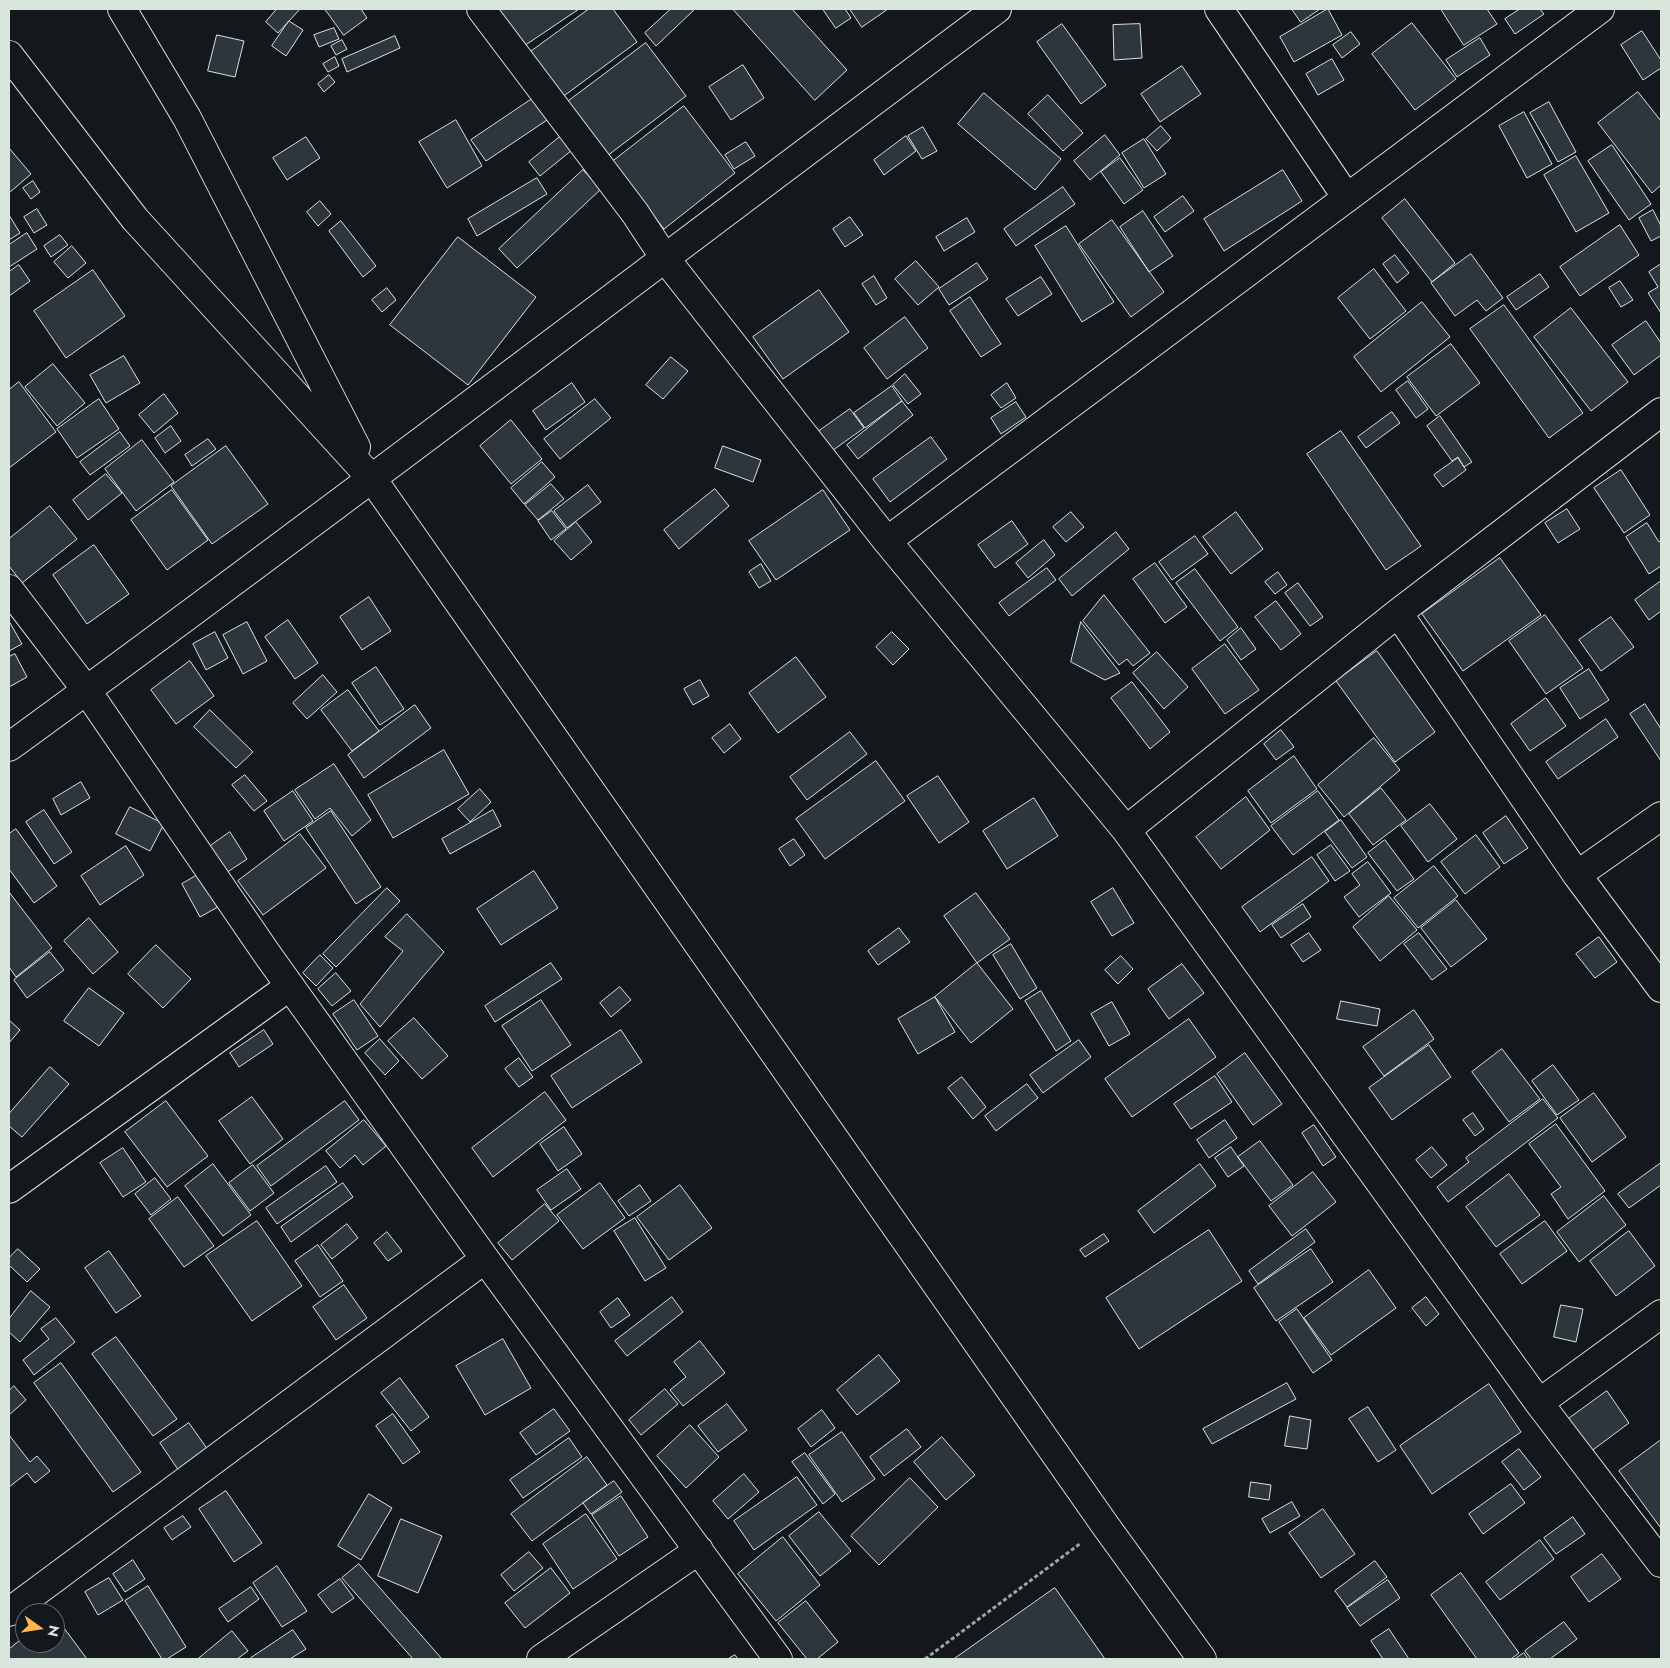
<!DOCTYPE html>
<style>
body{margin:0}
#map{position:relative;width:1670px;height:1668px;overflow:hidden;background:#14181c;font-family:Jost,sans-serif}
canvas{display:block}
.frame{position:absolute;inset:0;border:10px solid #d8e6dc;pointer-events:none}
.north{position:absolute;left:15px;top:1603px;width:50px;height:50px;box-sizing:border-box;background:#14181c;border:1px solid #626a69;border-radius:50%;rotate:103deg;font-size:14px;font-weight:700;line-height:20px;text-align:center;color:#d8e6dc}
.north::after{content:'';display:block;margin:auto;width:18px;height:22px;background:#ffb74d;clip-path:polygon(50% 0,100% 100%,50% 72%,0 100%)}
</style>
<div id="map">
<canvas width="1670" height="1668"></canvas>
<div class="frame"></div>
<div class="north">N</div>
</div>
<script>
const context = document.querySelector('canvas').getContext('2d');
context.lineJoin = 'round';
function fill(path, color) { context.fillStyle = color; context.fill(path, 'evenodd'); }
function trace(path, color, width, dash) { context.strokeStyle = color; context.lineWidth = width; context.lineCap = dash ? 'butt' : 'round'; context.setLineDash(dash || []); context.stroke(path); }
const building = new Path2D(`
 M277,9H300L278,33L266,22Z
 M325,9H361L367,18L344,35Z
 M499,9H579L524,46Z
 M589,9H613L637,42L561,98L529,53Z
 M671,9H695L656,46L645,33Z
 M733,9H792L847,70L815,100Z
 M823,9H845L851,18L836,28Z
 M850,9H888L862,27Z
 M1292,9H1320L1301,22Z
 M1328,9L1342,35L1294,62L1280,37Z
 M1441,9H1487L1497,24L1464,45Z
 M1520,9H1540L1544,14L1515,34L1505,19Z
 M289,21L303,30L286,56L272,46Z
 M1412,23L1456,79L1415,110L1372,54Z
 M1062,24L1106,85L1081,104L1037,42Z
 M1140,24L1142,58L1114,60L1113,25Z
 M334,28L339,39L319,47L314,35Z
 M1642,31L1661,60V68L1643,80L1621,45Z
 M1351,32L1360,44L1342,58L1333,45Z
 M217,35L244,41L235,77L208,71Z
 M395,36L400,48L347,72L342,59Z
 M1480,38L1490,55L1457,77L1446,60Z
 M342,40L347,49L336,55L331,46Z
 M646,43L686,96L607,156L566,103Z
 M335,57L339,66L328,72L323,64Z
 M1332,59L1344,80L1318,95L1306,74Z
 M743,65L764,98L731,120L709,87Z
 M1182,66L1201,94L1160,122L1141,94Z
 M329,75L335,82L324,92L318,84Z
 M1638,92L1661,121V185L1652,193L1598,123Z
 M984,93L1061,159L1035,190L958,124Z
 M1048,95L1083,133L1063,151L1028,114Z
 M532,99L547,120L486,161L471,140Z
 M1549,102L1576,152L1558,162L1530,113Z
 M684,106L735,173L664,229L612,162Z
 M1524,112L1552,164L1527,178L1499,126Z
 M456,120L482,166L447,188L419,142Z
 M1161,126L1171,138L1157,151L1146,139Z
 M923,127L937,151L922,159L908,136Z
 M1105,135L1120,155L1090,180L1074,161Z
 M561,136L572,150L540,176L529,162Z
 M906,136L916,151L884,175L874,160Z
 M306,137L320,158L287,180L273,158Z
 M1144,139L1166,174L1144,188L1122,153Z
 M746,142L755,156L734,169L725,155Z
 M1612,145L1651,204L1629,220L1588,161Z
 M9,148L31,174L9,193Z
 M1576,156L1609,213L1576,232L1544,175Z
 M1120,158L1143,190L1124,204L1101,172Z
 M583,170L601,189L517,268L499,249Z
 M1283,170L1302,201L1224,251L1204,219Z
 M537,178L547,194L477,236L468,219Z
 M33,181L40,192L31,199L23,188Z
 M1063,187L1075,204L1016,246L1004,229Z
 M1183,196L1194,211L1165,232L1154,217Z
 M1405,199L1455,263L1432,282L1382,218Z
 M320,201L331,214L318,226L307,212Z
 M37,209L47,225L34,233L24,217Z
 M1653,210L1661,226V236L1651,241L1639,218Z
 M1143,211L1173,256L1149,272L1120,227Z
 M9,215L20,233L9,240Z
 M850,217L863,235L845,247L833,229Z
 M967,218L975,232L944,251L936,237Z
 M1112,220L1164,292L1131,317L1079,244Z
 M341,221L376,266L363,277L329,231Z
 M1620,225L1639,255L1580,296L1560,267Z
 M1066,226L1114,302L1082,322L1035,246Z
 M27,233L37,249L9,267V245Z
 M60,235L68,245L51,257L44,246Z
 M458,237L536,297L468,385L390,325Z
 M72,246L86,263L68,278L54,262Z
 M1471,254L1503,298L1486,311L1477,300L1455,316L1431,283Z
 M1395,255L1409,273L1397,283L1383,264Z
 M916,261L939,287L918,305L895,279Z
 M977,263L988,279L949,305L939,289Z
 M1661,264V313L1648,293L1658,287L1649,272Z
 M19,265L30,281L9,296V272Z
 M1374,269L1406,311L1370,339L1338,298Z
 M93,270L125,316L66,358L34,311Z
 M1540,274L1549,287L1516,310L1507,297Z
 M874,276L887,298L876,305L862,284Z
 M1041,277L1052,294L1018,316L1006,299Z
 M1620,281L1633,300L1621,307L1609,288Z
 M387,288L396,300L382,312L372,300Z
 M819,290L849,332L783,379L753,337Z
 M970,297L1001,344L981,357L950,311Z
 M1422,302L1450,337L1381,392L1354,357Z
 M1504,305L1583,413L1549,438L1470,329Z
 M1571,308L1628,382L1591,411L1534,337Z
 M905,317L928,348L887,379L864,348Z
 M1646,321L1661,343V355L1634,375L1612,345Z
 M1451,344L1480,383L1436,416L1407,377Z
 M124,356L140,383L106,403L90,375Z
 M671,357L688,371L663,399L646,385Z
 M53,364L85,403L57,426L25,387Z
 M905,374L921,394L908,404L893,385Z
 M1408,381L1428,409L1416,418L1396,390Z
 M19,382L56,432L9,468V390Z
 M572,383L585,402L546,430L533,411Z
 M1007,383L1016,398L1001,408L991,395Z
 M892,386L902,401L865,428L854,413Z
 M164,394L178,413L154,433L139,415Z
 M99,399L119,429L77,458L57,429Z
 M595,399L611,418L560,459L544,439Z
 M902,401L913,415L858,459L847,445Z
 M1016,402L1026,417L1001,434L991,418Z
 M850,409L864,428L829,453L815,434Z
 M1392,412L1400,423L1366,448L1358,437Z
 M1440,416L1472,462L1464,467L1458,457L1452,461L1427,426Z
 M511,420L542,459L511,484L480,446Z
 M171,426L181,441L165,453L155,438Z
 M1341,431L1421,546L1386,570L1307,454Z
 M120,432L130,446L90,475L80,462Z
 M931,437L947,459L890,502L873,479Z
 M208,439L216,449L192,466L185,455Z
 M142,440L174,482L136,511L105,469Z
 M226,446L268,504L212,544L171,486Z
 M723,446L761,460L753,482L715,468Z
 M1458,458L1466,470L1443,487L1434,475Z
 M542,462L555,477L524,504L511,488Z
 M1621,470L1650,515L1624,533L1594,488Z
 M106,474L122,493L88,520L73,500Z
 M551,484L564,499L538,520L525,505Z
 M588,485L601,502L567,528L554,511Z
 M715,489L729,506L679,549L664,530Z
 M172,490L208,540L167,570L131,520Z
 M823,490L850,530L776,580L749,541Z
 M50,506L77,539L22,583L9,566V539Z
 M1567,509L1580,529L1558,543L1545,523Z
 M552,511L566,529L551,540L538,521Z
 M1071,512L1084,527L1066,542L1053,527Z
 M1236,512L1263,549L1231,574L1203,537Z
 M1012,521L1028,544L995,568L978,545Z
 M576,522L592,542L571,560L554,541Z
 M1647,523L1659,542L1661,540V566L1649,574L1626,537Z
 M1116,532L1129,549L1072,596L1059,579Z
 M1195,536L1208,554L1172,580L1159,562Z
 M1044,540L1055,555L1028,578L1016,563Z
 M94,545L129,594L87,624L53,575Z
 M1500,558L1541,615L1463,671L1422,614Z
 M1155,563L1187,607L1165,623L1133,579Z
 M761,564L771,581L759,588L749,572Z
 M1047,568L1056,580L1009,616L999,603Z
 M1195,569L1238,627L1220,641L1176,583Z
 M1278,572L1287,585L1275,594L1265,582Z
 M1661,581V611L1649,620L1635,600Z
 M1298,583L1323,617L1310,626L1285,593Z
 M1104,595L1150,653L1133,666L1127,659L1119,665L1083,621Z
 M369,597L391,631L362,650L340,617Z
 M1276,601L1301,634L1281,650L1255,617Z
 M1545,615L1583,668L1546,694L1509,641Z
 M1611,617L1634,647L1601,671L1579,640Z
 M288,620L318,663L295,679L265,637Z
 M9,621L22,644L9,651Z
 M247,622L267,661L243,674L223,635Z
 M1081,622L1120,673L1105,680L1071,662Z
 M1241,628L1256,649L1241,660L1227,640Z
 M215,632L228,658L206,670L193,644Z
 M892,632L909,649L893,665L876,647Z
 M1225,644L1259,690L1225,714L1192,669Z
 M1377,651L1435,732L1395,762L1336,681Z
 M1157,652L1188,687L1164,709L1133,673Z
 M15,654L27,677L9,687V657Z
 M796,657L826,697L778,733L749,693Z
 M190,661L214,696L176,724L151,690Z
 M376,667L404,709L380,725L352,683Z
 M1589,669L1609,700L1580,719L1560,688Z
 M323,675L337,692L307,719L293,703Z
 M700,680L709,696L693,705L684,689Z
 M1132,682L1170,732L1150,749L1111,698Z
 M348,690L379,731L352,751L321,710Z
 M1546,698L1566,726L1530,751L1511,724Z
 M1645,704L1661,729V761L1630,714Z
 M415,705L431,728L364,778L348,755Z
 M210,710L253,752L236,768L194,727Z
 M1606,719L1618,737L1558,779L1546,762Z
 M730,724L741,739L724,753L712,738Z
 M1281,730L1294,747L1276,760L1264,744Z
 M850,732L867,754L807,800L790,777Z
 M1374,738L1400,770L1344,817L1318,785Z
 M444,750L469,794L393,838L368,795Z
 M1294,756L1317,789L1271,823L1248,791Z
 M876,761L905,801L825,859L796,819Z
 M334,764L371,820L352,836L330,808L315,819L295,790Z
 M245,775L267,801L254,811L232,785Z
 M938,776L969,822L939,843L907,796Z
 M81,782L90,798L61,815L53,799Z
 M1381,788L1406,820L1373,845L1349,814Z
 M480,789L491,802L470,822L458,809Z
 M293,791L313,821L284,841L264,811Z
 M1318,791L1339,820L1293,855L1271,826Z
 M1246,797L1270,830L1221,869L1196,837Z
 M1034,798L1058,836L1007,869L983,831Z
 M1430,804L1457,839L1428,862L1401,826Z
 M130,807L164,824L150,851L116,834Z
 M44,810L72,852L54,864L26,822Z
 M493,810L501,826L450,854L442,839Z
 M331,811L381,887L356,904L306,828Z
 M1506,816L1528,848L1504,864L1483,833Z
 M1341,820L1367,857L1352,868L1325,832Z
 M16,829L57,886L34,903L9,869V834Z
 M230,832L247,859L226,873L209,847Z
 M300,834L326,868L263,915L238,881Z
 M1476,835L1500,867L1465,894L1441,862Z
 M794,839L805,855L790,866L779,849Z
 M1385,840L1414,879L1397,891L1368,853Z
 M1331,845L1350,871L1335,881L1317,855Z
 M126,846L144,875L100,905L81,876Z
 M1312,857L1329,881L1260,932L1242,907Z
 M1368,862L1391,893L1359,917L1344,897L1360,885L1352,874Z
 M1434,866L1458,896L1418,928L1394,898Z
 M206,870L225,903L200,917L182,884Z
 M534,871L558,908L501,945L477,909Z
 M387,888L400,901L336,967L323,954Z
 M1113,888L1134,923L1112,936L1091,902Z
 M9,892L52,948L16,977L9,967Z
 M976,893L1010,939L977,963L944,916Z
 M1389,896L1417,930L1380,961L1353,927Z
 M1456,900L1487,939L1451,967L1421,928Z
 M1303,904L1311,917L1281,938L1272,925Z
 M407,914L444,952L380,1027L360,1004L403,951L385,937Z
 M89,918L118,952L93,974L64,941Z
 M899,928L910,942L878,965L868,951Z
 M1309,933L1321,950L1303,962L1291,945Z
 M1419,933L1447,969L1432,980L1404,944Z
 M1599,937L1617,962L1595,978L1576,954Z
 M1011,944L1037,988L1020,999L993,955Z
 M156,945L191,979L163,1008L128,974Z
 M50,952L64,970L27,998L14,980Z
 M320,955L333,968L316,986L303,973Z
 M1121,956L1133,969L1118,984L1105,970Z
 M551,963L562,979L495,1022L485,1006Z
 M977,963L1013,1009L971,1043L935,997Z
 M1182,964L1204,993L1169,1019L1148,989Z
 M336,973L351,991L332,1006L318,989Z
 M620,987L631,1000L611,1017L600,1003Z
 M89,988L124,1013L99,1046L64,1021Z
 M1041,991L1071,1041L1056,1051L1025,1001Z
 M935,997L955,1032L918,1054L898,1019Z
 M354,1000L378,1036L357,1050L333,1014Z
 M541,1000L571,1045L532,1071L502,1026Z
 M1341,1001L1380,1009L1377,1026L1337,1019Z
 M1112,1002L1130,1034L1109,1046L1091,1014Z
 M1414,1010L1434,1039L1384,1076L1363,1047Z
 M414,1018L448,1056L422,1079L388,1041Z
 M1189,1019L1216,1057L1132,1117L1105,1079Z
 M9,1020L20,1030L9,1043Z
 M264,1030L273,1044L239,1067L230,1053Z
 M621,1030L642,1062L572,1108L551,1076Z
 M380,1039L399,1061L385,1075L365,1053Z
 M1079,1040L1091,1057L1043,1093L1030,1075Z
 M1429,1045L1451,1077L1392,1120L1369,1088Z
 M1502,1049L1540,1099L1509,1122L1472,1072Z
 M1245,1053L1282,1104L1253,1125L1217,1074Z
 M519,1058L533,1077L519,1087L505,1069Z
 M1553,1065L1579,1100L1557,1115L1532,1081Z
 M50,1067L69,1084L22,1137L9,1126V1114Z
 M1215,1076L1232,1102L1191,1129L1174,1104Z
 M962,1077L986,1107L973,1119L948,1088Z
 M1027,1084L1038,1098L996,1131L985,1116Z
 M545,1092L566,1120L493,1177L472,1148Z
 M1594,1093L1626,1137L1592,1162L1560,1118Z
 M252,1097L283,1139L250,1164L219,1121Z
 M1543,1099L1558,1118L1448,1202L1437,1187L1469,1162L1466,1158Z
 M166,1101L208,1156L167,1187L125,1132Z
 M345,1101L359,1120L271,1186L257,1166Z
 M1473,1113L1484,1129L1475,1136L1463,1120Z
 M364,1120L386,1146L363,1165L355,1155L340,1168L326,1151Z
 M1225,1120L1237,1138L1209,1158L1197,1140Z
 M1556,1124L1605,1191L1568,1219L1551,1194L1561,1187L1529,1144Z
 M1314,1125L1336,1157L1323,1166L1302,1133Z
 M564,1127L582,1154L558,1171L540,1144Z
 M1260,1141L1293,1185L1271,1201L1238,1157Z
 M1231,1147L1244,1166L1228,1177L1215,1158Z
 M1432,1147L1447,1165L1431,1178L1416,1160Z
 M123,1148L146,1182L123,1197L100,1163Z
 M1661,1163V1185L1629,1208L1618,1194Z
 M213,1164L251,1215L223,1236L185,1186Z
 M1200,1164L1216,1186L1154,1233L1138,1211Z
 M253,1165L274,1193L250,1211L229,1183Z
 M326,1166L337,1182L277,1224L266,1208Z
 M567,1169L581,1189L551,1210L537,1190Z
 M1313,1172L1336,1202L1292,1236L1269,1206Z
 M1509,1174L1540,1215L1496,1247L1466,1207Z
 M155,1178L171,1199L151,1215L135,1194Z
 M343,1183L353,1197L291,1242L281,1227Z
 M600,1183L625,1218L583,1249L557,1215Z
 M640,1185L651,1201L629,1216L618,1201Z
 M680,1185L712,1228L669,1260L637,1217Z
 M1604,1196L1626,1225L1579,1262L1557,1232Z
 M178,1197L214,1246L184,1267L149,1219Z
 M545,1204L559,1221L512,1260L498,1243Z
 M635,1218L666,1268L645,1281L614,1231Z
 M257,1221L302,1286L252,1321L206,1256Z
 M1545,1221L1567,1251L1522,1284L1500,1254Z
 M347,1224L358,1238L332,1259L321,1245Z
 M1306,1229L1315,1242L1258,1284L1249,1271Z
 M1209,1230L1242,1281L1139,1349L1106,1298Z
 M1629,1231L1655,1266L1616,1296L1590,1261Z
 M387,1232L402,1251L388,1261L374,1243Z
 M1104,1234L1109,1241L1085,1257L1080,1250Z
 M318,1245L343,1281L320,1297L295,1261Z
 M18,1249L40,1269L27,1282L9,1265V1258Z
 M1311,1249L1333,1282L1276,1321L1254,1288Z
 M109,1251L141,1296L116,1313L85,1268Z
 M1369,1270L1396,1308L1331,1355L1304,1318Z
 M344,1285L367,1318L336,1340L313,1307Z
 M31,1291L50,1307L20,1342L9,1332V1319Z
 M672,1297L683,1312L627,1356L615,1341Z
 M1426,1297L1439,1314L1426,1326L1412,1308Z
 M618,1298L630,1315L611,1328L600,1312Z
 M1561,1305L1583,1309L1576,1342L1554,1337Z
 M1297,1309L1332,1360L1313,1373L1279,1322Z
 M56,1318L75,1342L34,1375L23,1360L49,1339L41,1329Z
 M116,1337L177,1419L153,1436L92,1354Z
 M503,1339L531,1388L485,1415L456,1366Z
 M700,1341L725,1373L683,1406L670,1390L686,1377L674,1362Z
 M879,1355L900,1381L857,1415L837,1390Z
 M61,1363L141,1472L113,1492L34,1383Z
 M400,1378L429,1417L411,1431L381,1393Z
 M1287,1383L1296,1399L1212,1444L1203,1429Z
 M1489,1384L1521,1432L1432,1494L1400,1446Z
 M14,1386L26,1400L9,1415V1391Z
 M665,1389L678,1404L641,1435L629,1420Z
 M1607,1391L1629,1423L1590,1452L1567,1420Z
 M727,1404L747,1430L718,1452L698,1426Z
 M1368,1407L1396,1450L1378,1462L1349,1419Z
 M554,1409L570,1431L536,1455L520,1433Z
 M822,1410L835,1428L811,1447L798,1429Z
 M393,1414L420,1452L403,1464L376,1426Z
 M1290,1416L1311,1420L1307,1449L1285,1446Z
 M189,1423L208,1450L179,1471L160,1443Z
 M690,1425L719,1457L686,1488L657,1456Z
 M907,1429L921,1447L884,1476L870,1457Z
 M842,1432L875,1479L842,1502L809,1455Z
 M9,1435L30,1462L37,1456L50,1471L35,1483L27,1473L9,1487Z
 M942,1437L975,1475L946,1500L914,1462Z
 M569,1438L582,1457L523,1498L510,1480Z
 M1661,1440V1526L1660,1527L1619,1471Z
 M1519,1449L1541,1477L1524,1490L1502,1462Z
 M805,1453L835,1494L823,1504L792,1462Z
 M587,1457L607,1485L532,1541L511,1514Z
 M744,1474L759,1492L728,1519L713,1501Z
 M797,1477L817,1505L754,1550L734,1521Z
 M910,1478L938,1507L879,1565L851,1536Z
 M614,1481L622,1492L591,1514L583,1503Z
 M1251,1482L1271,1485L1269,1500L1249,1497Z
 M1511,1484L1525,1503L1483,1534L1469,1514Z
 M226,1491L262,1543L234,1562L199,1509Z
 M369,1494L392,1508L361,1560L338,1546Z
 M621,1496L648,1537L619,1556L592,1515Z
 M1292,1502L1300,1516L1270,1533L1262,1519Z
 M1323,1509L1355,1554L1321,1578L1289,1533Z
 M819,1512L851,1551L820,1576L789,1536Z
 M586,1514L617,1559L573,1589L543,1544Z
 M183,1516L191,1527L172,1540L164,1528Z
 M1573,1517L1585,1534L1556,1554L1544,1538Z
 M401,1519L442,1536L418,1593L378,1576Z
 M783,1537L820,1585L776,1621L738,1574Z
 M1540,1540L1554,1559L1500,1600L1486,1582Z
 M529,1552L543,1568L514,1591L501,1575Z
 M1602,1554L1621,1579L1589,1602L1571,1577Z
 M133,1560L145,1579L125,1592L113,1574Z
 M1375,1561L1387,1577L1347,1607L1335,1591Z
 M359,1564L442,1659H413L342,1578Z
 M277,1566L307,1611L282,1627L253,1583Z
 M551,1568L570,1593L525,1628L505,1603Z
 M1461,1573L1519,1653L1511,1659H1477L1431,1595Z
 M109,1578L123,1600L98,1615L85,1592Z
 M340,1579L354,1598L332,1613L318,1595Z
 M1388,1580L1400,1598L1360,1626L1347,1608Z
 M148,1586L186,1647L167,1659H162L125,1601Z
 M251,1587L259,1599L228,1622L219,1609Z
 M1055,1588L1105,1659H954Z
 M806,1601L838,1642L817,1659H807L778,1623Z
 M55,1616L87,1659H9V1649L25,1636V1643H55Z
 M1564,1622L1577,1639L1550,1659H1531L1525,1651Z
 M1389,1629L1409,1659H1383L1371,1641Z
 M293,1630L306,1649L290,1659H252L251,1658Z
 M232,1631L248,1651L237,1659H198Z
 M1524,1653L1528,1659H1515Z
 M735,1655L738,1659H728Z`);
fill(building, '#2c363c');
trace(building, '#d8e6dc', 1);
const minor = new Path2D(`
 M481,9L635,213L664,257L887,541L1126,830L1539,1403L1661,1563
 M1219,9L1347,198
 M887,541L1600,9
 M9,589L87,691L267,954L485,1259L778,1659
 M1398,613L1577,875L1661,988
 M9,747C341,505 667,255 997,9
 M1126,830L1398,613L1661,412
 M1577,875L1661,816
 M9,1189L290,986
 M1539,1403L1661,1314
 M9,1612L485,1259
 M541,1659L699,1550`);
const tertiary = new Path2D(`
 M122,9L187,118L356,447
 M9,55L135,219L373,480L1105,1525L1202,1659`);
trace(minor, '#d8e6dc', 30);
trace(tertiary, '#d8e6dc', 30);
trace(new Path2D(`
 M925,1659L1081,1543`), '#9da8a2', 3, [4, 2.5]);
trace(minor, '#14181c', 28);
trace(tertiary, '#14181c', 28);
</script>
